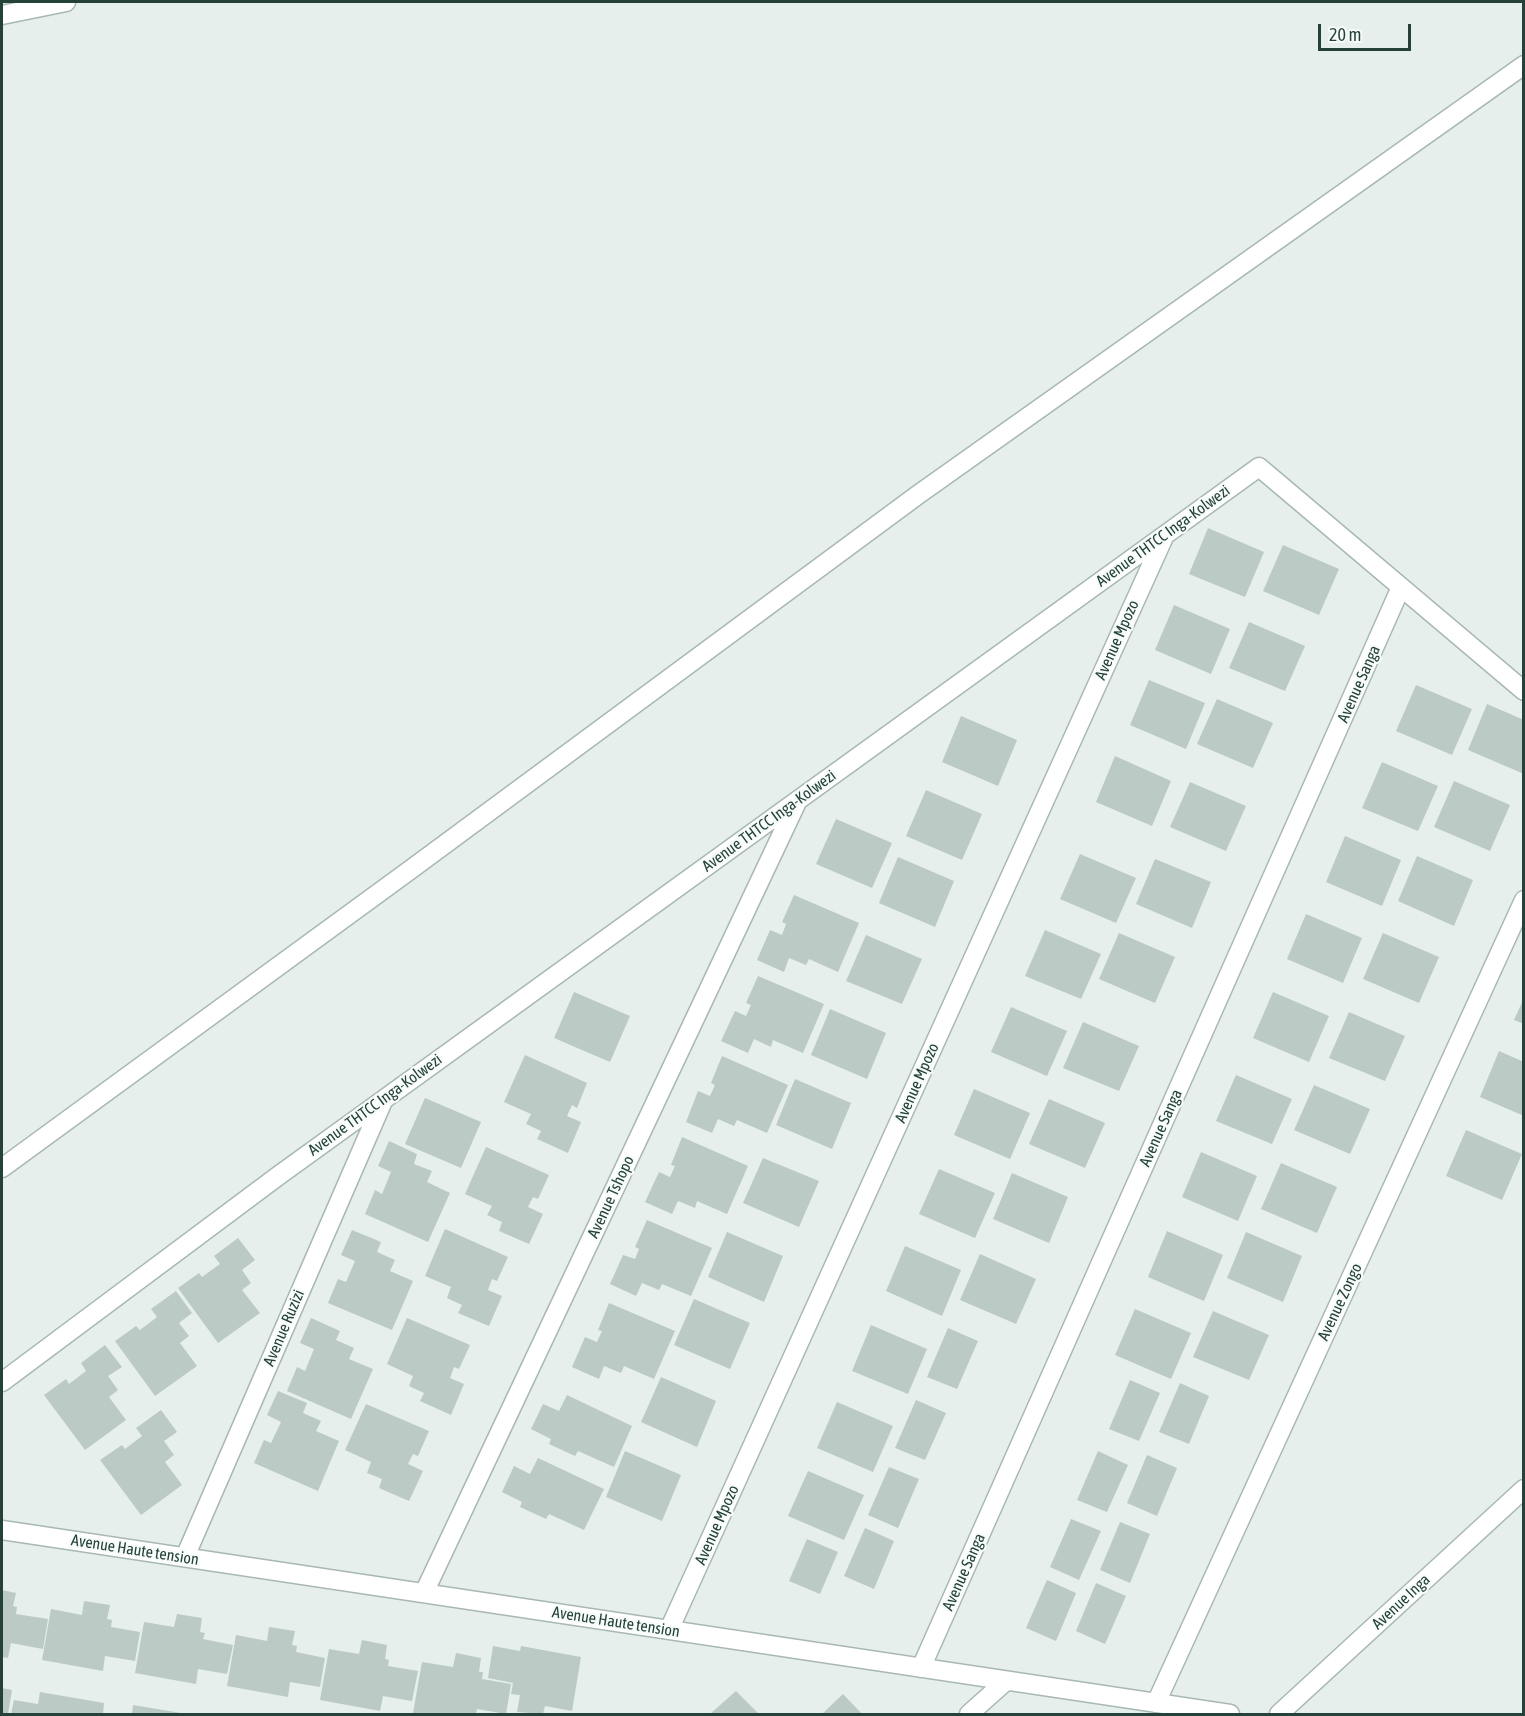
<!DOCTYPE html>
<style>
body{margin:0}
#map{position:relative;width:1525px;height:1716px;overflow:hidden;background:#e6efeb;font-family:"Asap Condensed",sans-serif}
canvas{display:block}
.frame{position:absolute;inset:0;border:3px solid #24423a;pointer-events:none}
.scale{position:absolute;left:1318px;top:24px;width:93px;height:27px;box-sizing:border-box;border:3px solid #24423a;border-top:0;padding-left:8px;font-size:18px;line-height:21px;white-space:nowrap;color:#24423a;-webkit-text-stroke:4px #f7fbf9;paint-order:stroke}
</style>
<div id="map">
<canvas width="1525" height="1716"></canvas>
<div class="frame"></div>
<div class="scale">20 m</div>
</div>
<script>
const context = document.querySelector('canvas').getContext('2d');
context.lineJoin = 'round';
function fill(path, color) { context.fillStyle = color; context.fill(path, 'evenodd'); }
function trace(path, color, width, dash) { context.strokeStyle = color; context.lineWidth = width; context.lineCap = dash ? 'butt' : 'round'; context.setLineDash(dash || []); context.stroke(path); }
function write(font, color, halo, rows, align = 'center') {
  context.font = font + ' "Asap Condensed",sans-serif'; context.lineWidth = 4.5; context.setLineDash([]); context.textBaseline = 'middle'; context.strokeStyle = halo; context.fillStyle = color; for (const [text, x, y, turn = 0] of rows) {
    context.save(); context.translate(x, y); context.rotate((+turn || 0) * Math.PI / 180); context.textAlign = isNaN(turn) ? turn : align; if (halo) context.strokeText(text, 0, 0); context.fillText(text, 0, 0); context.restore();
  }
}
fill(new Path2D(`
 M1208,528L1264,552L1245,597L1189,574Z
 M1283,545L1339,569L1319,615L1263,591Z
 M1174,605L1230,629L1211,674L1155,650Z
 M1249,622L1305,646L1285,691L1229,668Z
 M1149,680L1205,703L1186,749L1130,725Z
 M1416,685L1472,709L1452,755L1396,731Z
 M1217,699L1273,723L1253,768L1197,744Z
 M1487,704L1524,720V774L1468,750Z
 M961,716L1017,740L998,786L942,762Z
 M1115,756L1171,781L1152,826L1096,802Z
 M1382,762L1438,786L1418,831L1362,808Z
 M1454,781L1510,805L1490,851L1434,827Z
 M1190,782L1246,806L1226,851L1170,827Z
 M926,790L982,814L962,860L906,836Z
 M836,819L892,843L872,888L816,864Z
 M1345,836L1401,860L1382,906L1326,882Z
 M1080,854L1136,878L1116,923L1060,899Z
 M1417,856L1473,880L1454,926L1398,901Z
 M898,857L954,881L935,927L879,903Z
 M1155,859L1211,882L1192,928L1136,904Z
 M794,895L859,923L838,972L809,959L806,965L789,958L784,972L757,960L770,930L782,935L786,924L782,922Z
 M1306,914L1362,938L1343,983L1287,959Z
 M1045,930L1101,954L1081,999L1025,976Z
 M1119,933L1175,957L1155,1003L1099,979Z
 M1383,933L1439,957L1419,1003L1363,979Z
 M866,935L922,959L902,1004L846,981Z
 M758,976L824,1004L803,1053L773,1040L771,1047L754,1039L748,1053L721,1041L735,1011L746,1016L751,1005L746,1003Z
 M574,992L630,1016L610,1062L554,1038Z
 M1273,992L1329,1016L1309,1062L1253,1038Z
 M1524,998V1024L1514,1020Z
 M1011,1007L1067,1031L1047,1076L991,1052Z
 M830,1009L886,1033L867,1079L811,1055Z
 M1349,1012L1405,1036L1385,1081L1329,1058Z
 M1083,1022L1139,1046L1119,1091L1063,1068Z
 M1499,1051L1524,1062V1116L1480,1097Z
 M525,1055L587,1083L577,1108L572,1105L567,1116L581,1122L568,1153L537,1139L541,1131L526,1124L531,1114L504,1102Z
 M722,1056L788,1085L767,1133L737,1120L734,1126L718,1119L712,1133L686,1122L698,1091L710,1096L715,1085L711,1083Z
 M1236,1075L1292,1099L1272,1144L1216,1121Z
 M795,1079L851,1103L832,1149L776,1125Z
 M1314,1085L1370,1109L1350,1154L1294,1130Z
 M974,1089L1030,1113L1010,1159L954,1135Z
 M425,1098L481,1122L461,1168L405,1144Z
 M1049,1099L1105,1123L1085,1168L1029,1144Z
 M1466,1130L1522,1154L1502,1200L1446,1176Z
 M682,1137L748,1166L727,1214L697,1201L695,1208L678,1201L672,1214L645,1202L659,1172L670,1177L675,1166L671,1165Z
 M389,1141L417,1154L414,1164L432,1171L427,1182L450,1193L428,1242L365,1214L375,1190L382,1194L391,1172L378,1166Z
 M486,1147L549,1175L538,1199L533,1197L528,1207L543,1214L529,1244L499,1231L502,1222L487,1215L492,1206L465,1194Z
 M1201,1152L1257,1176L1238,1221L1182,1197Z
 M763,1158L819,1181L799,1227L743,1203Z
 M1281,1163L1337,1187L1317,1233L1261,1209Z
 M939,1169L995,1193L975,1238L919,1214Z
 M1012,1173L1068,1197L1049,1243L993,1219Z
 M647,1220L712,1248L691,1296L662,1284L659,1290L642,1283L636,1296L610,1284L623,1255L635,1259L639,1249L635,1247Z
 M445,1229L508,1257L497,1281L492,1279L488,1290L502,1296L489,1326L458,1313L462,1305L447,1298L451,1287L425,1276Z
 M352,1230L381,1242L377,1252L395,1260L390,1271L413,1281L392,1330L328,1303L338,1279L346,1282L355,1261L341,1255Z
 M1167,1231L1223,1255L1204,1301L1148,1277Z
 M727,1232L783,1256L764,1302L708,1277Z
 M1246,1232L1302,1256L1283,1302L1227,1278Z
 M238,1238L255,1260L242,1270L251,1283L242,1290L260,1313L218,1343L178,1288L199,1273L202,1277L220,1264L214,1256Z
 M905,1246L961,1270L942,1316L886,1291Z
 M980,1254L1036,1279L1016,1324L960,1300Z
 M176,1291L192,1313L179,1323L189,1336L180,1343L197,1366L155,1396L115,1341L136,1326L140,1330L157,1317L151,1309Z
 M694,1299L750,1323L730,1369L674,1345Z
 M609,1303L675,1331L654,1379L624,1366L621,1373L604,1366L599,1379L572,1367L585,1337L597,1342L602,1331L598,1330Z
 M1135,1309L1191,1333L1171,1379L1115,1355Z
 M1213,1311L1269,1335L1249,1380L1193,1357Z
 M311,1318L340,1331L336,1340L354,1348L349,1359L373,1369L351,1419L287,1391L297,1367L305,1371L314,1349L300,1343Z
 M407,1318L470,1345L459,1369L454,1367L450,1378L464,1384L451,1415L420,1401L424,1393L409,1386L413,1376L387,1364Z
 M871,1325L927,1349L908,1394L852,1371Z
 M948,1328L978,1341L957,1389L927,1377Z
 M105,1345L122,1367L108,1376L118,1390L109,1397L126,1420L85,1450L44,1395L66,1379L69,1384L86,1371L81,1363Z
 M661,1377L716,1401L697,1447L641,1422Z
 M1130,1380L1160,1393L1139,1441L1109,1429Z
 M1180,1383L1209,1396L1189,1444L1159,1432Z
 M278,1391L307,1403L303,1413L321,1421L316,1431L339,1441L318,1491L254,1463L264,1440L271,1443L281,1422L267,1415Z
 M567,1395L632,1426L614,1467L578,1451L575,1456L549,1444L551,1439L531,1429L543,1404L559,1411Z
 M916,1400L946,1413L925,1460L895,1448Z
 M837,1402L893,1426L873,1472L817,1448Z
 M366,1404L429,1431L418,1456L413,1454L408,1464L423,1471L409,1501L379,1488L382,1479L367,1473L371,1462L345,1450Z
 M161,1410L177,1432L164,1441L174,1455L165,1462L182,1485L141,1515L100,1460L122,1445L125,1449L142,1436L136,1428Z
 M625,1451L681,1475L662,1521L606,1497Z
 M1098,1451L1128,1465L1107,1512L1077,1500Z
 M1147,1455L1177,1468L1157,1516L1127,1503Z
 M538,1458L604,1489L584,1530L549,1514L546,1519L520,1507L522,1502L502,1492L514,1466L530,1474Z
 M889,1467L919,1479L898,1528L868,1515Z
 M808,1471L864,1495L844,1540L788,1516Z
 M1071,1519L1101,1531L1079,1580L1050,1567Z
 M1120,1522L1150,1534L1130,1583L1100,1570Z
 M865,1528L894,1541L874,1589L844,1576Z
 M807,1539L838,1552L820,1594L789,1581Z
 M1047,1580L1076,1593L1056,1641L1026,1628Z
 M1096,1583L1126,1596L1105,1644L1076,1631Z
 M2,1590L16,1593L13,1606L17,1607L16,1614L48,1619L43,1649L11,1643L8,1658L2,1657Z
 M84,1601L110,1605L107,1619L112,1620L111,1627L140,1632L135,1661L105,1656L103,1671L42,1660L51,1609L82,1615Z
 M177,1614L202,1618L200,1632L205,1633L203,1639L233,1645L227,1674L198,1669L196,1684L135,1673L144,1622L174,1627Z
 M269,1627L295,1631L292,1645L297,1646L296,1652L325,1658L320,1687L290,1682L288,1697L227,1686L236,1635L267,1641Z
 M362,1640L387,1645L385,1659L389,1660L388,1666L418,1671L412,1701L383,1696L380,1711L320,1700L329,1649L359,1654Z
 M493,1646L520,1651L521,1646L581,1657L572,1711L545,1706L543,1714L517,1712L520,1695L511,1694L513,1683L488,1678Z
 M456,1653L481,1658L479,1672H483L482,1679L511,1684L506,1714L477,1709L476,1714H424L413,1713L422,1662L453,1667Z
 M2,1688L12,1690L8,1714H2Z
 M736,1691L759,1714H710Z
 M40,1692L104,1703L103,1714H11L14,1700L38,1704Z
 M843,1694L862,1714H822Z
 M133,1705L181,1713V1714H132Z`), '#bbcac4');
const service = new Path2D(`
 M2,15L66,2
 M2,1168L410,870L919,494L1524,65
 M2,1382L278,1176L1259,467L1524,691
 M2,1530L1230,1714
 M185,1557L383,1101
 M424,1593L797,802
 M669,1630L1164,537
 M921,1668L1401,587
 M1156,1703L1524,900
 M969,1714L1006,1681
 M1279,1714L1524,1489`);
trace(service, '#a8b8b2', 21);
trace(service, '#fff', 18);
write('16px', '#24423a', '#f7fbf9', [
 ["Avenue THTCC Inga-Kolwezi",1163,536,-36],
 ["Avenue Mpozo",1117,640,-66],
 ["Avenue Sanga",1359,684,-66],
 ["Avenue THTCC Inga-Kolwezi",769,821,-36],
 ["Avenue Mpozo",917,1083,-66],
 ["Avenue THTCC Inga-Kolwezi",375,1105,-36],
 ["Avenue Sanga",1161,1128,-66],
 ["Avenue Tshopo",611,1197,-65],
 ["Avenue Zongo",1340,1302,-65],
 ["Avenue Ruzizi",284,1328,-67],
 ["Avenue Mpozo",717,1525,-66],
 ["Avenue Haute tension",135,1550,9],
 ["Avenue Sanga",964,1572,-66],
 ["Avenue Inga",1401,1602,-43],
 ["Avenue Haute tension",616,1622,9]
]);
</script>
